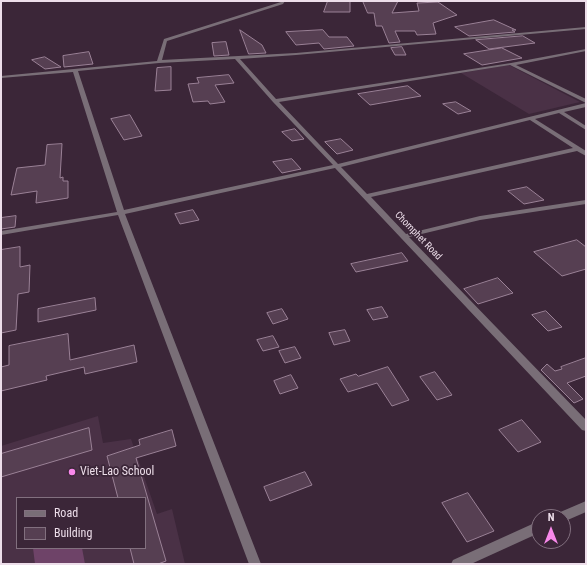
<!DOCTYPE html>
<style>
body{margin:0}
#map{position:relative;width:587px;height:565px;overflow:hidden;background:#3b2638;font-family:"Roboto Condensed",sans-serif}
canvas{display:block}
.frame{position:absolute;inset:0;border:2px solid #eddeea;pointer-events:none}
.legend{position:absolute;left:16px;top:497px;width:130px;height:52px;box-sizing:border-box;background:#3b2638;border:1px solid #82707f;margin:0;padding:5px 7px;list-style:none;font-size:12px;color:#eddeea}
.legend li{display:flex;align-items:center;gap:8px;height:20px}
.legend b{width:20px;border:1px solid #82707f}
.north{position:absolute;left:531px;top:509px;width:40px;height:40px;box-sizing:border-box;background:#3b2638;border:1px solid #82707f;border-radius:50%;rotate:0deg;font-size:11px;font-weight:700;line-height:16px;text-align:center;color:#eddeea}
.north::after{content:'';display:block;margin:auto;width:14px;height:18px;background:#f888ea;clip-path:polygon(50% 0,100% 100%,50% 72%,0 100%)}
</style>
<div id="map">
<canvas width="587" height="565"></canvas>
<div class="frame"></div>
<ul class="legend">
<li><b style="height:5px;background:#796e77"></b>Road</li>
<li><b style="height:11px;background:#563f52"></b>Building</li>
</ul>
<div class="north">N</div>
</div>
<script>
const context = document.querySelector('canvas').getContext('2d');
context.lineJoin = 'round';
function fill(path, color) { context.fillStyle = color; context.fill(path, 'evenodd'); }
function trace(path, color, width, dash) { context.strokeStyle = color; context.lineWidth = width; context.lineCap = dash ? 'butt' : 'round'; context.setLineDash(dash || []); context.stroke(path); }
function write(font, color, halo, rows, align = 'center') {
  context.font = font + ' "Roboto Condensed",sans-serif'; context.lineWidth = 3.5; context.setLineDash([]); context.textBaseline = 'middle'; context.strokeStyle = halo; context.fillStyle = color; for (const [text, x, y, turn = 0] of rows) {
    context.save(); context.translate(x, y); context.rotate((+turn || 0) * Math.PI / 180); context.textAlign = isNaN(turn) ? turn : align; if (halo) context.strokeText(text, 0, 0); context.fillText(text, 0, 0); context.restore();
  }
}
fill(new Path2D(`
 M509,65L580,102L529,114L461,73Z
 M98,416L103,443L131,439L157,514L172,509L185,564H1V446ZM17,498H145V548H17Z`), '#4a3146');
fill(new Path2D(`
 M33,548H82L85,564H35Z`), '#6e4368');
const building = new Path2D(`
 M328,1H350V12H324Z
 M363,1H398L392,13L419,11L417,3L438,2L457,15L433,23L436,34L417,35L415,31H395L400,42L389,43L382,26H376L374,13H368Z
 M494,20L516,30H512L515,32L469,36L455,27Z
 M240,30L262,45L266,53L249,54Z
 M323,30L329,37H347L354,46L324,49L319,43L296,45L286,32Z
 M523,36L535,43L489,49L476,40Z
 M226,42L229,55L214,56L212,43Z
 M402,47L406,55H395L391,48Z
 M502,48L522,58L482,65L464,54Z
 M89,52L93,64L64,67L63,56Z
 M45,57L61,67L45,69L32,60Z
 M171,67V90L155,91L157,68Z
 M229,75L234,83L215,85L225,102L210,104L208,101L193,102L188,84L199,83L197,78Z
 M408,86L421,96L370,105L358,94Z
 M456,102L471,111L458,114L443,104Z
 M130,115L142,136L124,140L111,119Z
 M295,129L304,139L292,141L282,132Z
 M341,139L353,150L337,154L325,142Z
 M62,144L60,178L63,177V181H68V198L36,203L37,191L11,195L17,168L45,165L47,145Z
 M292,159L301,169L282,173L273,162Z
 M527,187L544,200L524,204L508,191Z
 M193,210L199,220L180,224L175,214Z
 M16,216L15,227L1,229V218Z
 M577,240L586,247V269L562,276L534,252Z
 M20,247V267L30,265L29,292L18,294L16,330L1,333V250Z
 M402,253L408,261L356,272L351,264Z
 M498,278L513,293L478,304L464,289Z
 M95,298L96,310L38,322V309Z
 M382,307L388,317L373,320L367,310Z
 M282,309L288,319L273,324L267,313Z
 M546,311L562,327L548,331L532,315Z
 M345,330L350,341L334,345L329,333Z
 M68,334L70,360L134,345L137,362L85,374L84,367L46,376L47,380L1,391V367L9,365V346Z
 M273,336L279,347L263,351L257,340Z
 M295,347L301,358L285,363L279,351Z
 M586,358V376L567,383L583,399L574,403L541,370L547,364L555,371L562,369L561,367Z
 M388,367L409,400L392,406L377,383L348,392L340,379L356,374L358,376Z
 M435,372L452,395L437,400L420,377Z
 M291,375L298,388L280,394L274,381Z
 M522,420L541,442L518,452L499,430Z
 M89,428L92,450L1,477V454Z
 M172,430L176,446L136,458L166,561L158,564H134L130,548H145V498H118L107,456L140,445L139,440Z
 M305,472L312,485L270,501L264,487Z
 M468,493L494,531L467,542L442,503Z`);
fill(building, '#563f52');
trace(building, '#9a8196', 1);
fill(new Path2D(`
 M281,1H285L283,4L167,41L162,60L296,53L586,27V29L296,55L240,59L276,99L511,63L586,49V51L516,65L586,99V103L510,65L279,102L338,164L586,103V107L564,112L586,126V130L559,113L535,119L586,151V156L577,151L371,197L406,234L480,216L586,200V204L480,220L409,237L586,420V431L582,430L335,168L125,214L261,564H249L118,215L1,235V231L117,212L73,72L1,78V76L157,61L164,39L281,2ZM235,59L273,102L333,165L124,210L78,71L159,63ZM530,120L573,148L367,194L341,167Z`), '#796e77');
fill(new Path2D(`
 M586,501V512L563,522V517H556L558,513Z
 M539,521V533L471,564H451L453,560Z`), '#796e77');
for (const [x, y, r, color] of [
 [72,472,4,"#f888ea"]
]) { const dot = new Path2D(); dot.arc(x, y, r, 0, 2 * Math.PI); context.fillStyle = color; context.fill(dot); trace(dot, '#3b2638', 1.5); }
write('10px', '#eddeea', '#3b2638', [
 ["Chomphet Road",418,236,46]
]);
write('12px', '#eddeea', '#3b2638', [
 ["Viet-Lao School",80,472]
], 'left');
</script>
